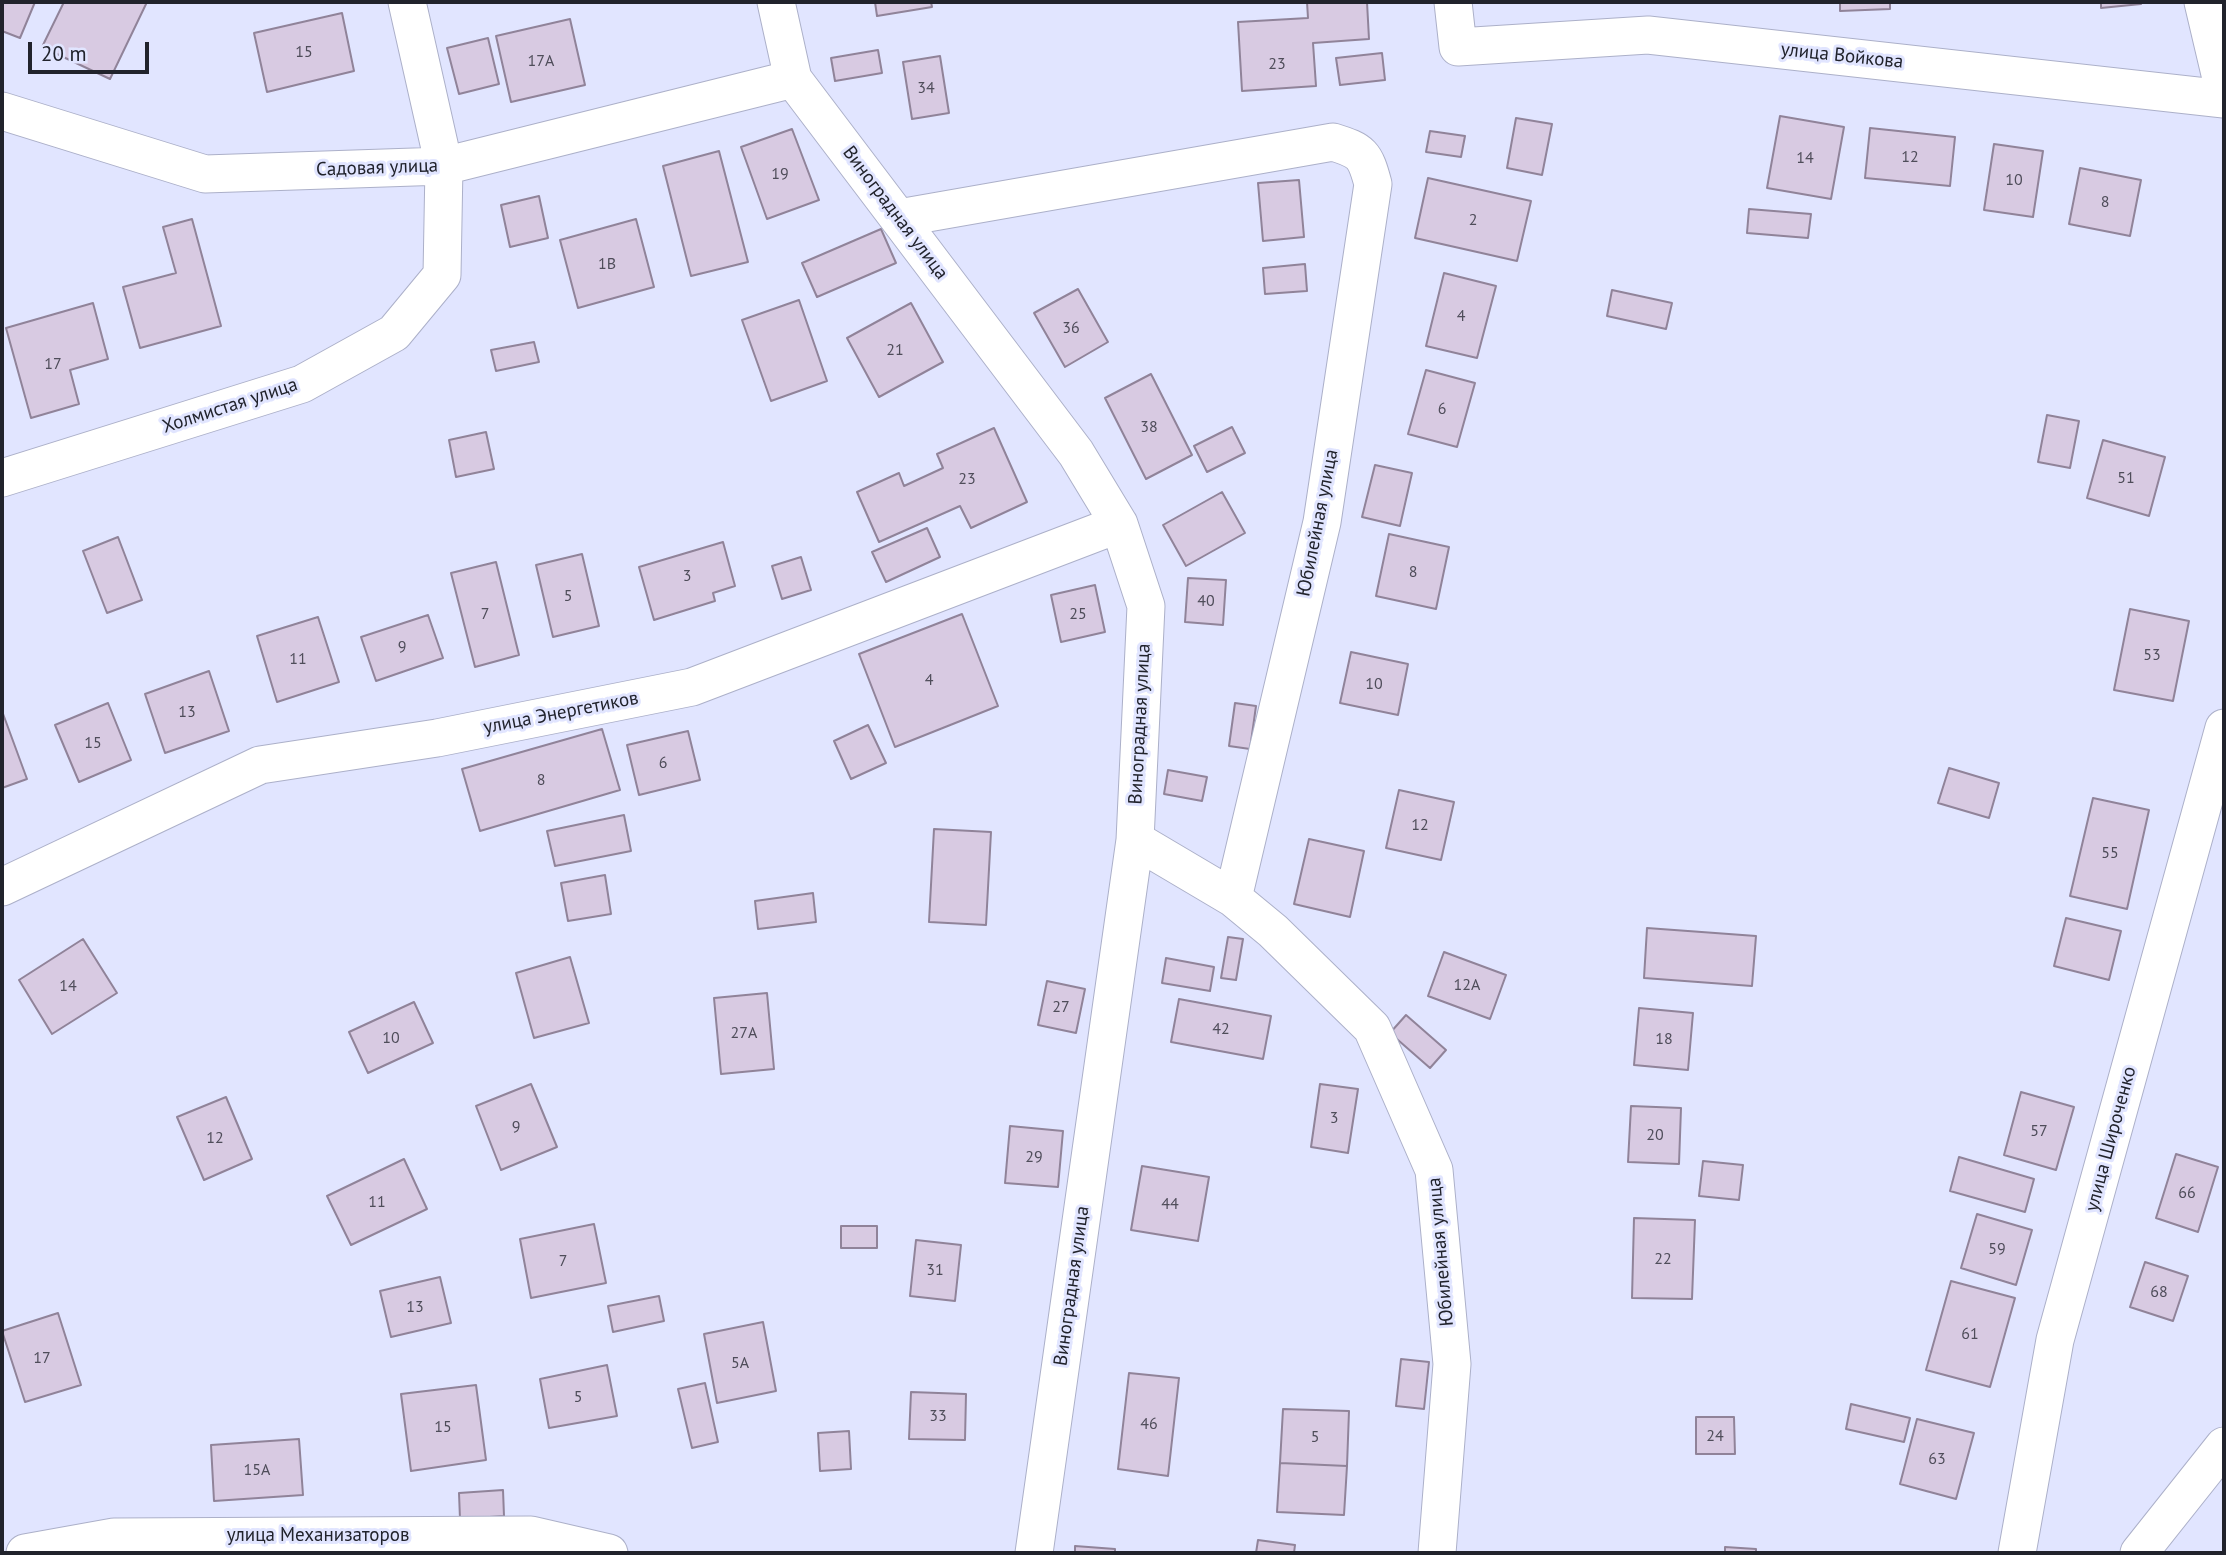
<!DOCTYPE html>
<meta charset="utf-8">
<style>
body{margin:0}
#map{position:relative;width:2226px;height:1555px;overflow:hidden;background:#e1e5ff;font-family:"PT Sans",sans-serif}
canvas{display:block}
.frame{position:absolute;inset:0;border:4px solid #21232c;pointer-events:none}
.scale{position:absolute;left:28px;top:42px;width:121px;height:32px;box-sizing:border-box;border:4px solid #21232c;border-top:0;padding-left:9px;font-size:21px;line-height:24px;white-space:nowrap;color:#21232c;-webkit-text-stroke:5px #e1e5ff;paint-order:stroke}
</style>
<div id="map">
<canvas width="2226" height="1555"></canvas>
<div class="frame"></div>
<div class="scale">20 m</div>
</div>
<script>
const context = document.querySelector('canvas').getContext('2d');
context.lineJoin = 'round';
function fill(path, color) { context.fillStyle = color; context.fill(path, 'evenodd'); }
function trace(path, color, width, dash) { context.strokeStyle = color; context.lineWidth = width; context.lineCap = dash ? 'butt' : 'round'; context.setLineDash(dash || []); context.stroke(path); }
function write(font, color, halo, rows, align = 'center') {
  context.font = font + ' "PT Sans",sans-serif'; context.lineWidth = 6; context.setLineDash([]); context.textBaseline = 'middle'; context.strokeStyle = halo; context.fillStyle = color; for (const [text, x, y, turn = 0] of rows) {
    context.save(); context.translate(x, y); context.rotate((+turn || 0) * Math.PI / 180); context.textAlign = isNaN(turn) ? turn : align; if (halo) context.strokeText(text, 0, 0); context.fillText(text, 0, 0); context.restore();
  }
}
const building = new Path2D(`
 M2,2H35L20,38L2,31Z
 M64,2H147L110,79L42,47Z
 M875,2H931L932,7L877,16Z
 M1307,2H1367L1369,39L1313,43L1316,86L1242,91L1238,22L1308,18Z
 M1840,2H1890V9L1840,11Z
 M2101,2H2140L2141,4L2101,8Z
 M342,13L354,71L267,92L254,33Z
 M570,19L585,85L511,102L496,36Z
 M488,38L499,84L459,94L447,48Z
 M878,50L882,73L835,81L831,58Z
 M1382,53L1385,80L1340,85L1336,58Z
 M940,56L949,113L912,119L903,62Z
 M1780,116L1844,127L1831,199L1767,188Z
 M1516,118L1552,124L1542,175L1507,168Z
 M1870,128L1955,137L1950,186L1865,178Z
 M792,129L819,200L767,219L741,147Z
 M1430,131L1465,136L1461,157L1426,152Z
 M1994,144L2043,151L2033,217L1984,210Z
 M719,151L748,262L691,276L663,166Z
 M2080,168L2141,180L2130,236L2069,224Z
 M1428,178L1531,201L1517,261L1415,238Z
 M1299,180L1304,237L1263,241L1258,183Z
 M539,196L548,238L510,247L501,205Z
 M1749,209L1811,214L1808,238L1747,233Z
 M192,219L221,326L140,348L123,287L176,273L163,227Z
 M636,219L654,287L578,308L560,240Z
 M881,229L896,263L817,297L802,263Z
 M1305,264L1307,291L1265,294L1263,268Z
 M1444,273L1496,286L1477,358L1426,346Z
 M1078,289L1108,342L1065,367L1034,313Z
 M1612,290L1672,303L1666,329L1607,316Z
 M799,300L827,381L771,401L742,320Z
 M93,303L108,359L70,370L79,404L31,418L6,328Z
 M911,303L943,362L879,397L847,338Z
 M534,342L539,362L496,371L491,350Z
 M1426,370L1475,383L1457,447L1408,434Z
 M1151,374L1192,455L1146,479L1105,398Z
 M2047,415L2079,421L2070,468L2038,462Z
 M1232,427L1245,453L1207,472L1194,446Z
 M994,428L1027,502L971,528L960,506L879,542L857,492L899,473L904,486L943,468L937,454Z
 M486,432L494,469L456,477L449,440Z
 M2103,440L2165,457L2149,516L2087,498Z
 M1375,465L1412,473L1400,526L1362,517Z
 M1222,492L1245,533L1186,566L1163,525Z
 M927,528L940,557L886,582L872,552Z
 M1389,534L1449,547L1436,609L1376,596Z
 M118,537L142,600L107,613L83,551Z
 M723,542L735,586L713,593L715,601L654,620L639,567Z
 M582,554L599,626L553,637L536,565Z
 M801,557L811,590L782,599L772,566Z
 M496,562L519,655L475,667L451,573Z
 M1188,578L1226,580L1223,625L1185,622Z
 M1095,585L1105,632L1061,642L1051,595Z
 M2130,609L2189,621L2173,701L2114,690Z
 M962,614L998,706L895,747L859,654Z
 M428,615L443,658L376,681L361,637Z
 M318,617L339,682L277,702L257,636Z
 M1351,652L1408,664L1398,715L1340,703Z
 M209,671L229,731L165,753L145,694Z
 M108,703L131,760L79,782L55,725Z
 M1235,703L1256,706L1250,749L1229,746Z
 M2,711L27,779L2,788Z
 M868,725L886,763L851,779L834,741Z
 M602,729L620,790L480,831L462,769Z
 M688,731L700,780L639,795L627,745Z
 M1949,768L1999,783L1989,818L1938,803Z
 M1168,770L1207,777L1202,801L1164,794Z
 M1399,790L1454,802L1441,860L1386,848Z
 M2093,798L2149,810L2127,909L2070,896Z
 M624,815L631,851L555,866L547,831Z
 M934,829L991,832L986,925L929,922Z
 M1309,839L1364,851L1350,917L1294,904Z
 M605,875L611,914L568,921L561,883Z
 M813,893L816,922L758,929L755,901Z
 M2066,918L2121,931L2109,980L2054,966Z
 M1647,928L1756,936L1752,986L1644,978Z
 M1228,937L1243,939L1236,980L1221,978Z
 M83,939L117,993L52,1034L19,980Z
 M1444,952L1506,975L1490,1019L1428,996Z
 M570,957L589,1023L534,1038L516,973Z
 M1166,958L1214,967L1210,991L1162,983Z
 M1047,981L1085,989L1076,1033L1038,1025Z
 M767,993L774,1069L721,1074L714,998Z
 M1179,999L1271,1016L1263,1059L1171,1042Z
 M414,1002L433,1043L368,1073L349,1032Z
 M1639,1008L1693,1013L1688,1070L1634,1065Z
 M1406,1015L1446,1050L1430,1068L1390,1033Z
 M531,1084L557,1147L501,1170L476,1106Z
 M1320,1084L1358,1089L1348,1153L1311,1147Z
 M2021,1092L2074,1107L2056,1170L2004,1155Z
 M226,1097L252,1159L204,1180L177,1117Z
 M1631,1106L1681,1108L1679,1164L1628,1162Z
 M1010,1126L1063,1131L1058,1187L1005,1183Z
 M2176,1154L2218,1167L2198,1232L2156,1218Z
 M1959,1157L2034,1179L2025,1212L1950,1191Z
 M404,1159L427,1209L351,1245L327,1196Z
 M1703,1161L1743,1165L1739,1200L1699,1196Z
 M1142,1166L1209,1177L1198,1241L1131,1230Z
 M1977,1214L2032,1230L2016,1285L1961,1268Z
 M1634,1218L1695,1220L1692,1299L1632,1298Z
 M594,1224L606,1283L531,1298L520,1239Z
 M841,1226H877V1248H841Z
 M916,1240L961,1245L955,1301L910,1296Z
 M2145,1262L2188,1276L2173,1321L2130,1307Z
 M440,1277L451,1323L391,1337L380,1291Z
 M1951,1281L2015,1298L1990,1387L1926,1370Z
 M659,1296L664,1321L613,1332L608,1306Z
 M58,1313L81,1385L25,1402L2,1331Z
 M763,1322L776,1391L717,1403L704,1334Z
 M1401,1359L1429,1362L1424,1409L1396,1406Z
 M607,1365L617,1416L549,1428L540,1379Z
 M1129,1373L1179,1378L1168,1476L1118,1469Z
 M705,1383L718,1442L692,1448L678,1389Z
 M476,1385L486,1460L411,1471L401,1394Z
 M911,1392L966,1394L965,1440L909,1439Z
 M1851,1404L1910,1418L1904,1442L1846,1429Z
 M1283,1409L1349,1411L1347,1466L1280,1463Z
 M1696,1417H1734L1735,1454H1696Z
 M1917,1419L1974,1433L1956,1499L1900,1484Z
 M849,1431L851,1469L820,1471L818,1433Z
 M299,1439L303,1495L214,1501L211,1445Z
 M1280,1463L1347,1466L1344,1515L1277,1512Z
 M503,1490L504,1516L460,1519L459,1493Z
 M1258,1540L1295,1545L1294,1553H1256Z
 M1075,1546L1115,1549V1553H1075Z
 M1725,1547L1756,1549V1553H1725Z`);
fill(building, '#d8cae2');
trace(building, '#908399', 2);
const street = new Path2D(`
 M776,2L793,79L1076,453L1119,524L1146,606L1135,840L1034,1553
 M1453,2L1458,47L1648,35L2224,99
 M2203,2L2224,91
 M2,111L205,174L444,166L793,79
 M899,218L1333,142C1362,151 1365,154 1373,184L1322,522L1233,898
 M2,478L302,384L394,333L442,275L444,166L407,2
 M1135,840L1233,898L1273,931L1372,1028L1434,1170L1452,1364L1437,1553
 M2,887L260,765L437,738L692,687L1119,524
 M25,1553L114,1537L531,1535L609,1553
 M2017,1553L2055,1340L2224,728
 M2139,1553L2224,1446`);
trace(street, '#acb0c9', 39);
trace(street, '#fff', 37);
write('16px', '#4f4d5a', null, [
 ["15",304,52],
 ["17А",541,61],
 ["23",1277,64],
 ["34",926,88],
 ["12",1910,157],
 ["14",1805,158],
 ["19",780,174],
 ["10",2014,180],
 ["8",2105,202],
 ["2",1473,220],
 ["1В",607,264],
 ["4",1461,316],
 ["36",1071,328],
 ["21",895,350],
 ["17",53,364],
 ["6",1442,409],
 ["38",1149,427],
 ["51",2126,478],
 ["23",967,479],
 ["8",1413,572],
 ["3",687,576],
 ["5",568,596],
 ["40",1206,601],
 ["7",485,614],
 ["25",1078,614],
 ["9",402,647],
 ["53",2152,655],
 ["11",298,659],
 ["4",929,680],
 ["10",1374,684],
 ["13",187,712],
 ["15",93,743],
 ["6",663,763],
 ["8",541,780],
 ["12",1420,825],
 ["55",2110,853],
 ["12А",1467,985],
 ["14",68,986],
 ["27",1061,1007],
 ["42",1221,1029],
 ["27А",744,1033],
 ["10",391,1038],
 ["18",1664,1039],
 ["3",1334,1118],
 ["9",516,1127],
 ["57",2039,1131],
 ["20",1655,1135],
 ["12",215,1138],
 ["29",1034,1157],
 ["66",2187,1193],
 ["11",377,1202],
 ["44",1170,1204],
 ["59",1997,1249],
 ["22",1663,1259],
 ["7",563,1261],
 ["31",935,1270],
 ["68",2159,1292],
 ["13",415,1307],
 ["61",1970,1334],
 ["17",42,1358],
 ["5А",740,1363],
 ["5",578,1397],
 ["33",938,1416],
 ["46",1149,1424],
 ["15",443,1427],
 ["24",1715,1436],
 ["5",1315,1437],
 ["63",1937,1459],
 ["15А",257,1470]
]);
write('19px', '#21232c', '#e1e5ff', [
 ["улица Войкова",1842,56,6],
 ["Садовая улица",377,168,-2],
 ["Виноградная улица",895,213,53],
 ["Холмистая улица",230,406,-18],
 ["Юбилейная улица",1318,523,-79],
 ["улица Энергетиков",561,713,-11],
 ["Виноградная улица",1140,724,-87],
 ["улица Широченко",2111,1139,-75],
 ["Юбилейная улица",1441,1252,-95],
 ["Виноградная улица",1072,1286,-82],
 ["улица Механизаторов",318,1536]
]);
</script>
